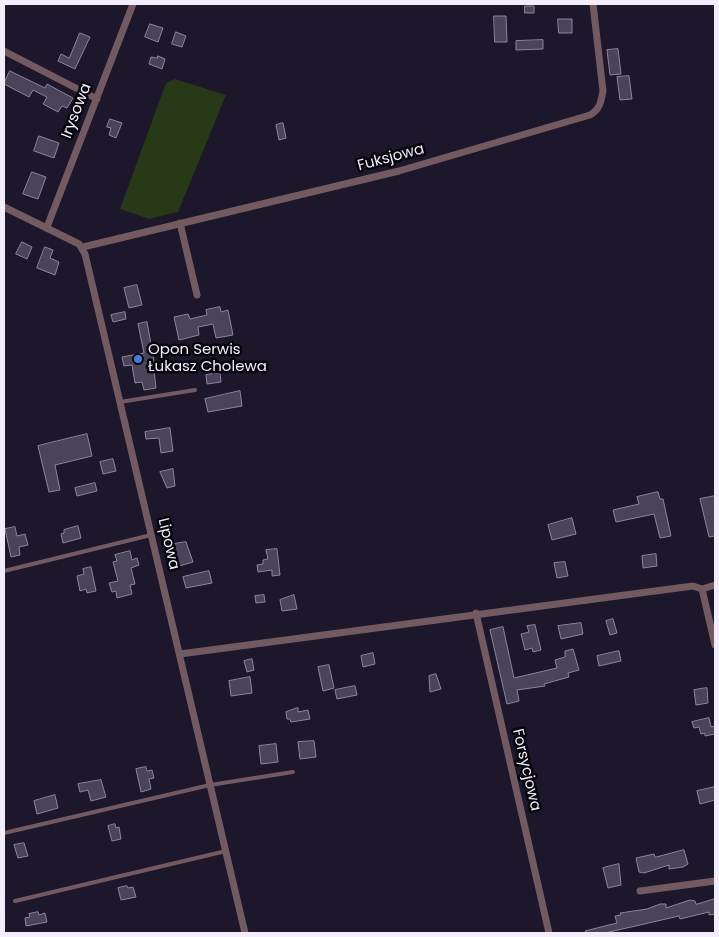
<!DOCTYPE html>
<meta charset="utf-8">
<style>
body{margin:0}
#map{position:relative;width:719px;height:937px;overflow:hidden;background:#1d172b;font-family:Poppins,sans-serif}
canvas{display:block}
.frame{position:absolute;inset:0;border:5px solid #f1edfb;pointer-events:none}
</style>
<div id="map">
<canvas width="719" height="937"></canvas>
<div class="frame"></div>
</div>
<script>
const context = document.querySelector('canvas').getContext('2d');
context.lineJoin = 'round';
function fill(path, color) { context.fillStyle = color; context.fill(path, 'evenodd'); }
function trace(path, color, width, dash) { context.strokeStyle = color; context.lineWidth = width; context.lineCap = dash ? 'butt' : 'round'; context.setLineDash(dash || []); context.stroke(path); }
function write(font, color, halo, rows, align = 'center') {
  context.font = font + ' Poppins,sans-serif'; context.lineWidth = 5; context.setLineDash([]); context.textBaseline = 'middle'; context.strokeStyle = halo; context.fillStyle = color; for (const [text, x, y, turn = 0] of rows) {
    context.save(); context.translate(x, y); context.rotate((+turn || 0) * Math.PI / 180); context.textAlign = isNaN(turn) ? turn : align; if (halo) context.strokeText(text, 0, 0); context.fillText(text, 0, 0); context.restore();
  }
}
fill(new Path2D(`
 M175,79L226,95L178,212L149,219L120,209L166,83Z`), '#273917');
const building = new Path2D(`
 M525,6H534V13H525Z
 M494,16H506L507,42H495Z
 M558,19H572V33H559Z
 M150,24L163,28L158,42L145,37Z
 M176,32L186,36L182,47L172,44Z
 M80,33L90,37L75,69L58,61L61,54L69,58Z
 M543,40V49L516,50V41Z
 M618,49L621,74L610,75L607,50Z
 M158,56L165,59L162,69L149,64L151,57L157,58Z
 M10,71L45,88L47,84L73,98L67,108L62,106L58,112L43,104L47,97L33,90L29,97L4,84Z
 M629,76L632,99L620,100L617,77Z
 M110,119L122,123L116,138L109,135L111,128L107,127Z
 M283,123L286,138L279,140L276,125Z
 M39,136L59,143L54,158L34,151Z
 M32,172L46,177L38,199L23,194Z
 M22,242L32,247L27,259L16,254Z
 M45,247L53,250L50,258L59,262L55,275L37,268Z
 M137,285L142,305L129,308L124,288Z
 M220,307L221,312L228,310L233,335L216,338L213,324L198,327L199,335L179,340L174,317L188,314L190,319L207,315L206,310Z
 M125,312L126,319L113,322L111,315Z
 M147,322L154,361H153L156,388L144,390L142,382L135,383L132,365L124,366L122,357L144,353L138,324Z
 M220,373L221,382L207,384L206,375Z
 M240,391L242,406L208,412L205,399Z
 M170,428L173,451L161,453L159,438L146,439L145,432Z
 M87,434L92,456L55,465L60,490L49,492L38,446Z
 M113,459L116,471L103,474L100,462Z
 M173,469L175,486L167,488L160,472Z
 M95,483L97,491L77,496L75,488Z
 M658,492L660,499H663L671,536L660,538L654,514L616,522L613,510L639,504L637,497Z
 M715,496V536L709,537L700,499Z
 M572,518L576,534L552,540L548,525Z
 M78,526L81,538L63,543L61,534L64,533V530Z
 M15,527L17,536L25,534L28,545L19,547L20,555L11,557L5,529Z
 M186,542L193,562L179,566L174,544Z
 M277,549L280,575L272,576V570L258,572L257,565L263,564V560L268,559L266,550Z
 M130,551L132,560L137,558L139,565L131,568L135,584L130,585L132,594L117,598L116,591L112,592L109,583L118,581L113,562L117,561L115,555Z
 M656,554L657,566L643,568L642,556Z
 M565,562L568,576L557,578L554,563Z
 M91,567L96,591L87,593L86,589L80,591L77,576L84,574L83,569Z
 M209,571L212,583L186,588L183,577Z
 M264,595L265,602L256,603L255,596Z
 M294,595L297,609L282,611L280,600Z
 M613,619L617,633L610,635L606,621Z
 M581,623L583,634L561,639L558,626Z
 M535,625L541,650L533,652L532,648L525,650L521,634L529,632L527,626Z
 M503,627L514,678L557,668L555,660L565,657V651L573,649L579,670L568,673L569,677L551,682L544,684L545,686L517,690L519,701L507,704L490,630Z
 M619,651L621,661L599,666L597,656Z
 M373,653L375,664L363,667L361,656Z
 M252,659L254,670L247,672L244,661Z
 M329,665L334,688L323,691L318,667Z
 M436,674L441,689L430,692L429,676Z
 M250,677L252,693L231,696L229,681Z
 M355,686L357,695L337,699L335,690Z
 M707,688L708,703L696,705L694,690Z
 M298,708V712L308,710L310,719L291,722L290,719H287L286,712Z
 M709,718L711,727L715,726V734L705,736V733L701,734L699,727L694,728L692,722Z
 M314,741L316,757L300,759L298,742Z
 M276,744L278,762L261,764L259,746Z
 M146,767L147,771L152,770L154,778L149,779L151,789L141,792L136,769Z
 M101,780L106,797L91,801L88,790L80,792L78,784Z
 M715,787V800L700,804L697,791Z
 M55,795L58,808L37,814L34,801Z
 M115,824L116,828L119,827L121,839L112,841L108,826Z
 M24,843L28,856L18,858L14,845Z
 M684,850L688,864L683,867L669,869V865L644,873L639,872L636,858L654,854L655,857Z
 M619,864L621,885L608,888L603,868Z
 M127,886L128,888L133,887L136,897L121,900L118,888Z
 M715,899V914L709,915V912L680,919L679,916L605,933H586L585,931L617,923L615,916L621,915L620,913L647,909L660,904H666V908L690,900L695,901L696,904Z
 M38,912L39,915L45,913L47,922L26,926L25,918L30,917L29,914Z`);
fill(building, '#4a445a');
trace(building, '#8c859e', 1);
trace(new Path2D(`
 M120,402L195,390
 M4,571L151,535
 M4,833L210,785L293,772
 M15,901L226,851`), '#725a60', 4);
trace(new Path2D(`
 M4,51L97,99
 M4,207L79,244L85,254L245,933
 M180,223L197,295
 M47,227L133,4
 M83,247L399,171L590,115C600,109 601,102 603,91L593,4
 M702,589L715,645
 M476,613L549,933
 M180,654L693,586L702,589L715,585
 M640,891L715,881`), '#725a60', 7);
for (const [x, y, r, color] of [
 [138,359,5,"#3f7fe0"]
]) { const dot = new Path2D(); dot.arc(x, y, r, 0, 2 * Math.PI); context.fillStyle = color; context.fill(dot); trace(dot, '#07050c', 2); }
write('15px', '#f1edfb', '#07050c', [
 ["Irysowa",77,111,-69],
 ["Fuksjowa",391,158,-15],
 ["Lipowa",168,544,77],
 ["Forsycjowa",526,770,77]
]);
write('15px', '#f1edfb', '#07050c', [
 ["Opon Serwis",148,350],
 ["Łukasz Cholewa",148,367]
], 'left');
</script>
